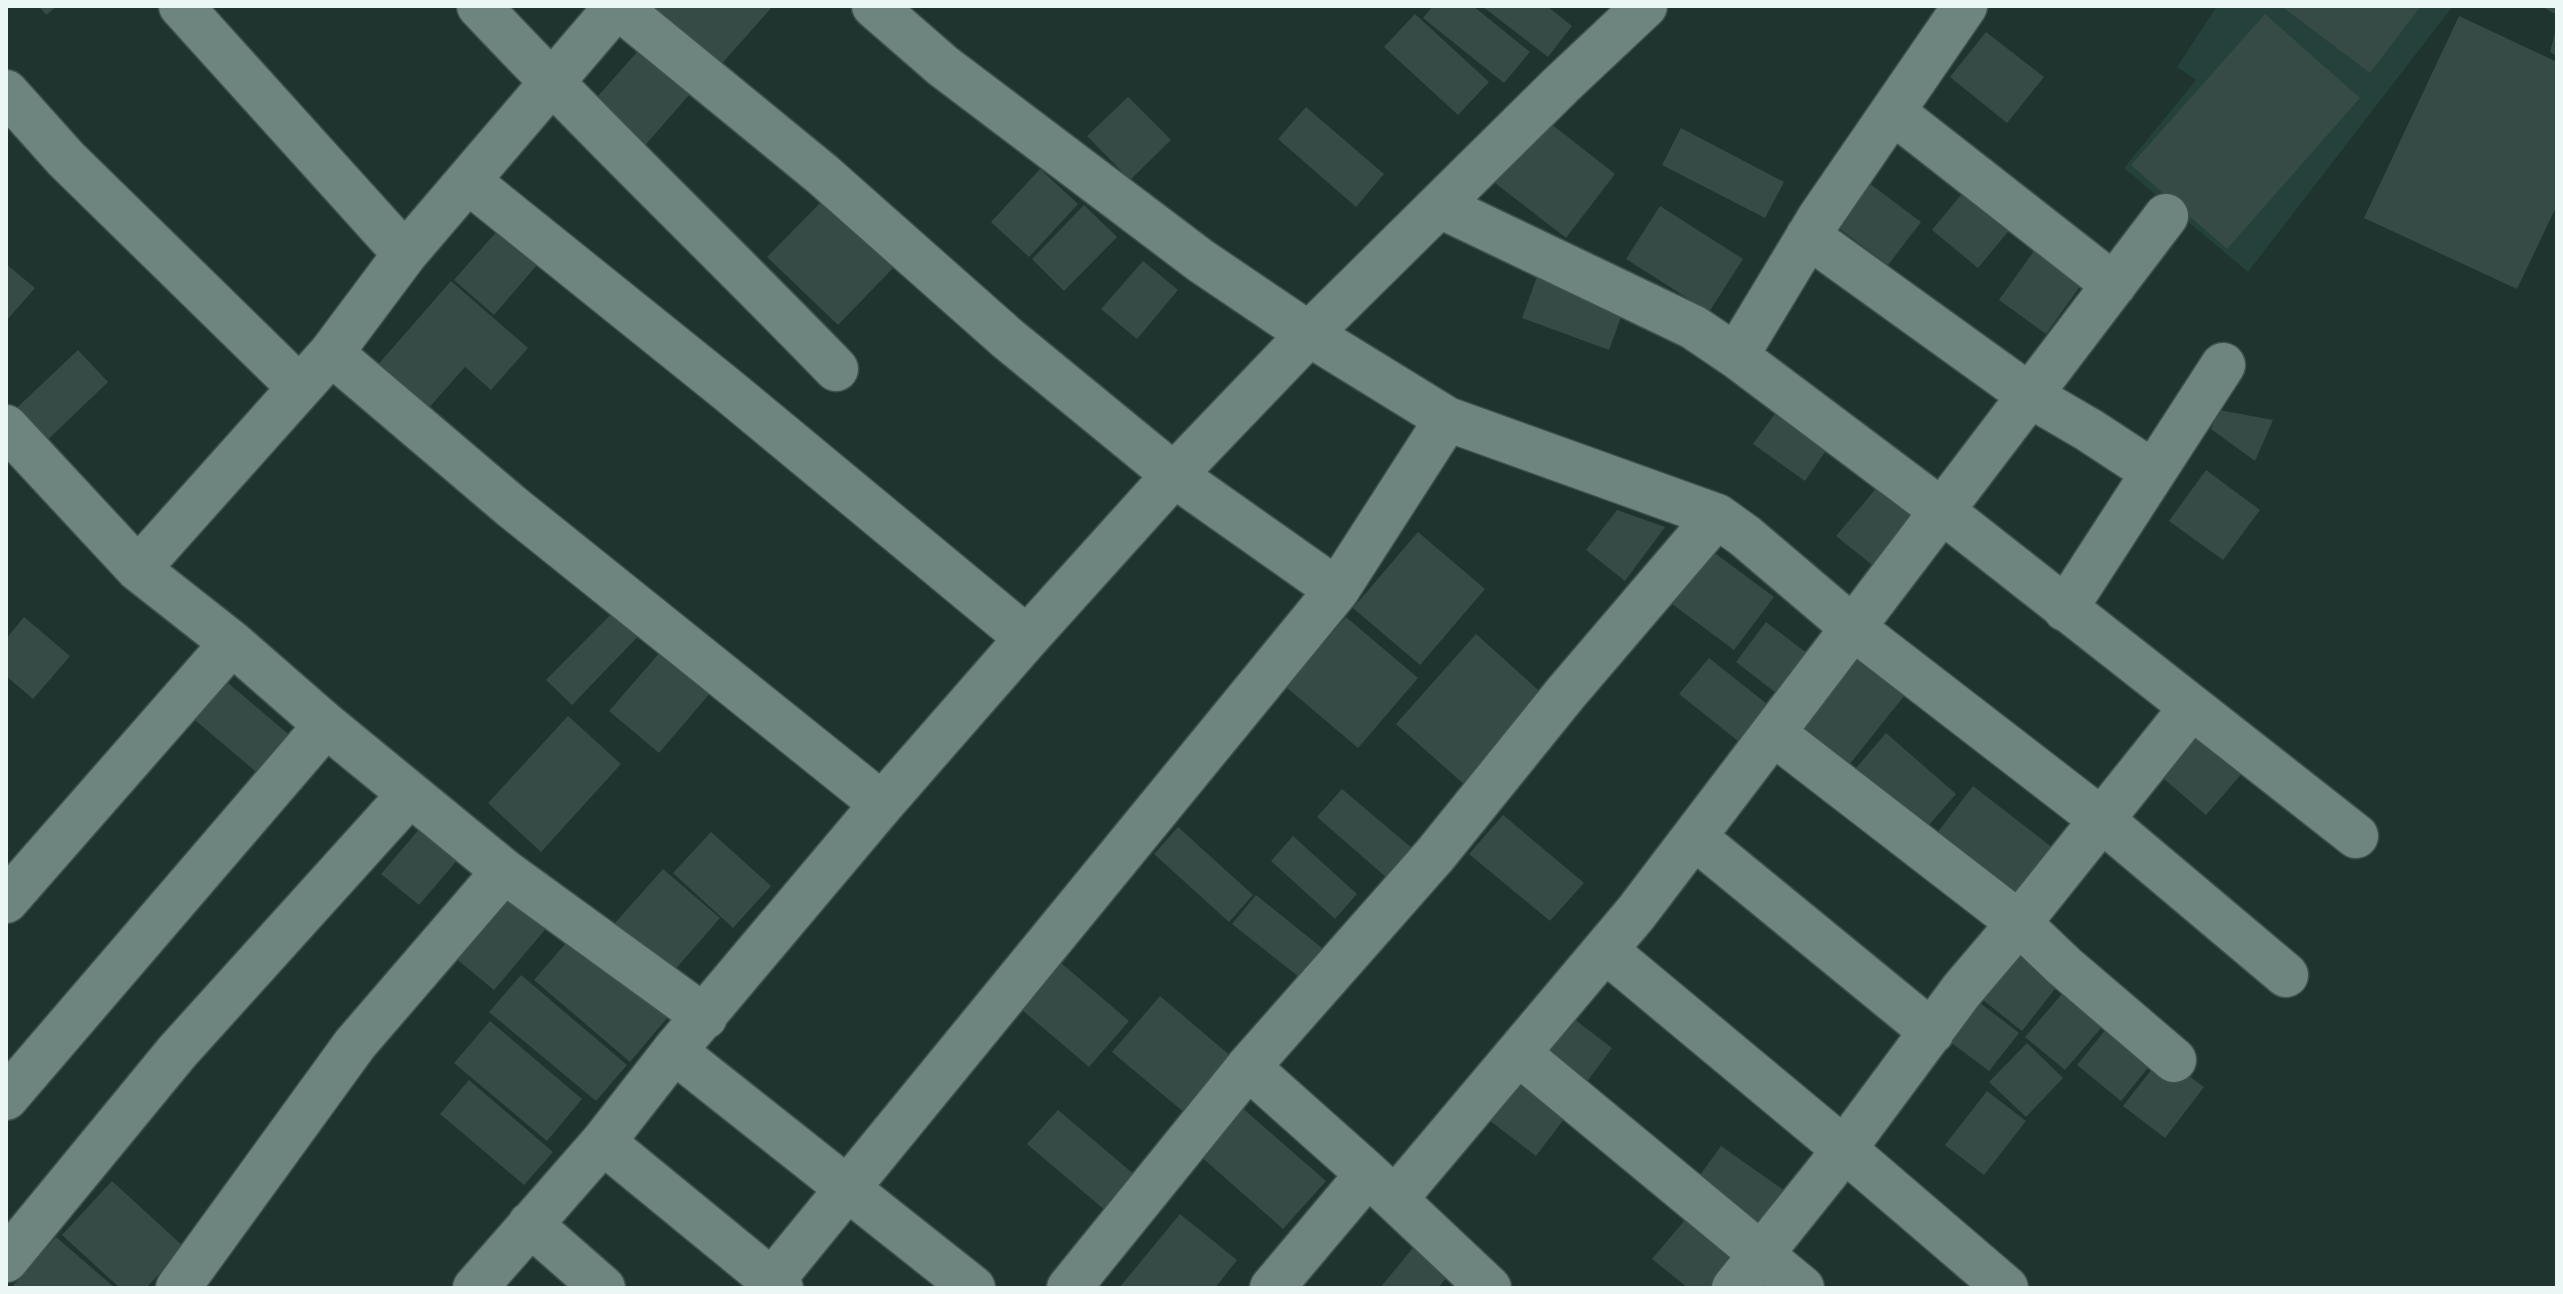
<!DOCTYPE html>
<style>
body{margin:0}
#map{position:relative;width:2563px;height:1294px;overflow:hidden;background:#1f342f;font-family:Signika,sans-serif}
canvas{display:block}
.frame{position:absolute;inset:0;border:8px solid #ebf7f4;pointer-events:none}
</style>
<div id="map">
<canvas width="2563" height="1294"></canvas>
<div class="frame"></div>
</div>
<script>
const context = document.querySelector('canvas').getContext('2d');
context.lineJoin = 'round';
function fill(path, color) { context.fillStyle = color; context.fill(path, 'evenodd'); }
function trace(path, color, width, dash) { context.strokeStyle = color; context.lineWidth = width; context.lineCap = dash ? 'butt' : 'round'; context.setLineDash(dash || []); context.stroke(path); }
fill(new Path2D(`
 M2217,6H2453L2248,272L2124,168L2196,80L2177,67Z`), '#24413b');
fill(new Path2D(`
 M39,6H57L46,15Z
 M647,6H773L718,68Z
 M1433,6H1473L1530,52L1504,83L1423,18Z
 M1482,6H1547L1572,26L1548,57Z
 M2281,6H2421L2370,73Z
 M2541,6H2557V15Z
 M1415,14L1489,82L1458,115L1384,47Z
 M2265,14L2360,98L2227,249L2131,165Z
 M2459,16L2557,62V205L2517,289L2364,218Z
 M2556,29H2557V56L2550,52Z
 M1986,32L2044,77L2007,123L1950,77Z
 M645,43L696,87L634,158L583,113Z
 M1128,97L1171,140L1130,180L1087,136Z
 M1306,107L1384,174L1356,207L1278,139Z
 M1545,119L1615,174L1566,238L1495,183Z
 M1681,128L1784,182L1765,218L1662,165Z
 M1040,169L1078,204L1029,257L991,222Z
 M1865,180L1921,222L1888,265L1832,223Z
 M1971,183L2016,222L1978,268L1932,230Z
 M824,199L894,267L838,325L767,257Z
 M1084,205L1117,237L1064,291L1032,259Z
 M1660,206L1743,259L1709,312L1626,259Z
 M504,223L543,258L494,315L454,280Z
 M2039,244L2086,278L2046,334L1999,300Z
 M1143,261L1178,290L1137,339L1101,309Z
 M6,264L35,288L6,321Z
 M1538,274L1625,306L1609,350L1522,318Z
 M451,281L528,348L491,390L465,367L426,411L376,367Z
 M78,350L108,382L37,450L6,418Z
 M1785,400L1836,436L1805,481L1753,444Z
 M2219,410L2273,420L2255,461L2211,429Z
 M2206,470L2260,510L2223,560L2169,521Z
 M1879,485L1918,517L1876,568L1836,536Z
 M1617,510L1665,527L1625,581L1586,550Z
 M1418,532L1485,589L1420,665L1353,608Z
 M1708,548L1774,597L1734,650L1668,601Z
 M624,601L649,625L572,705L546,680Z
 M24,617L70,656L33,699L6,676V639Z
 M1346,617L1418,678L1358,748L1286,687Z
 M1766,622L1816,660L1785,700L1736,662Z
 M1476,634L1546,697L1466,786L1396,724Z
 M668,643L717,685L659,753L609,711Z
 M1849,652L1904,696L1841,775L1786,732Z
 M1709,658L1767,704L1738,741L1679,694Z
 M221,677L293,738L261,776L189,715Z
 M568,716L621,764L541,852L488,803Z
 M2202,721L2251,763L2206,815L2157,773Z
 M1886,733L1956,794L1915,841L1845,781Z
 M1973,786L2062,855L2016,915L1927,846Z
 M1342,789L1413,849L1387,878L1317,817Z
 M1503,815L1584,883L1550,921L1469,854Z
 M427,820L465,851L419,905L381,874Z
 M1178,827L1253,895L1229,922L1154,854Z
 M711,832L771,886L733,928L673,873Z
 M1293,836L1357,894L1335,919L1271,861Z
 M663,869L720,918L672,973L615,923Z
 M510,892L549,925L494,990L454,957Z
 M1256,895L1327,952L1304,981L1232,924Z
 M578,929L674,1010L630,1062L534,980Z
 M2013,934L2065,976L2022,1031L1969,989Z
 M1054,957L1129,1021L1089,1067L1014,1003Z
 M521,975L627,1065L596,1101L489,1012Z
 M2073,981L2113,1014L2065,1070L2025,1037Z
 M1160,996L1239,1063L1192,1119L1112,1052Z
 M1975,999L2019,1033L1989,1071L1945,1038Z
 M1565,1012L1612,1048L1580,1091L1532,1055Z
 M2115,1018L2160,1053L2121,1101L2077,1065Z
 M490,1021L582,1099L547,1141L454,1063Z
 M2027,1043L2063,1078L2026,1117L1989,1082Z
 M2162,1056L2204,1087L2165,1138L2123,1106Z
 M1521,1071L1571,1110L1536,1156L1485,1117Z
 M469,1080L553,1152L524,1185L440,1114Z
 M1987,1091L2026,1121L1984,1175L1945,1145Z
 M1240,1106L1326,1181L1283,1229L1198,1154Z
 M1058,1110L1136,1176L1106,1211L1027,1144Z
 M1721,1146L1795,1198L1761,1245L1687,1193Z
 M112,1181L184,1247L146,1288H120L62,1235Z
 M1180,1214L1237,1260L1215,1288H1119Z
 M1690,1214L1740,1253L1711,1288H1688L1652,1259Z
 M56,1237L115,1288H11Z
 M1421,1238L1456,1266L1438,1288H1380Z`), '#364b45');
const minor = new Path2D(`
 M181,6L405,254
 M479,6C595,130 718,247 836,369
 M617,6L822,174L1007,338L1174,475L1337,590
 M874,6L943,66L1201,261L1309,334L1447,419L1717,516L1745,536L1852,627L2102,820L2286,975
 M6,92L66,159L299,387
 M1893,112L2114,285
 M468,181L729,391L1027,638
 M1440,206L1693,327L1736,356L1941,510L2356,836
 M1808,236L2029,395L2089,430L2153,472
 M331,353L511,506L882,804
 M1736,356L1820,217L1965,6
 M6,427L138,569L232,643L326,725L504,871L705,1017
 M138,569L331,353L405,254L617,6
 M2065,609L2223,365
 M1773,733L2019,923L2064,966L2174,1060
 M1694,837L1932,1032
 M6,901L232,643
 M1605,950L1844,1149L2006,1288
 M674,1051L973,1288
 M1518,1053L1802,1288
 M1248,1067L1368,1174L1489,1288
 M6,1098L326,725
 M603,1142L781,1288
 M1395,1199L1636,913L2166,216
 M530,1224L603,1288
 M6,1260L177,1052L410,794
 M178,1288L355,1044L504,871
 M475,1288L603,1142L674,1051L882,804L1027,638L1174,475L1309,334L1561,85L1645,6
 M766,1288L1337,590L1447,419
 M1069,1288L1248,1067L1435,855L1565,694L1717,516
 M1272,1288L1368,1174
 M1734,1288L1827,1172L1962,990L2019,923L2191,708`);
trace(minor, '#3e504c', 47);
trace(minor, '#6e847e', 44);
</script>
